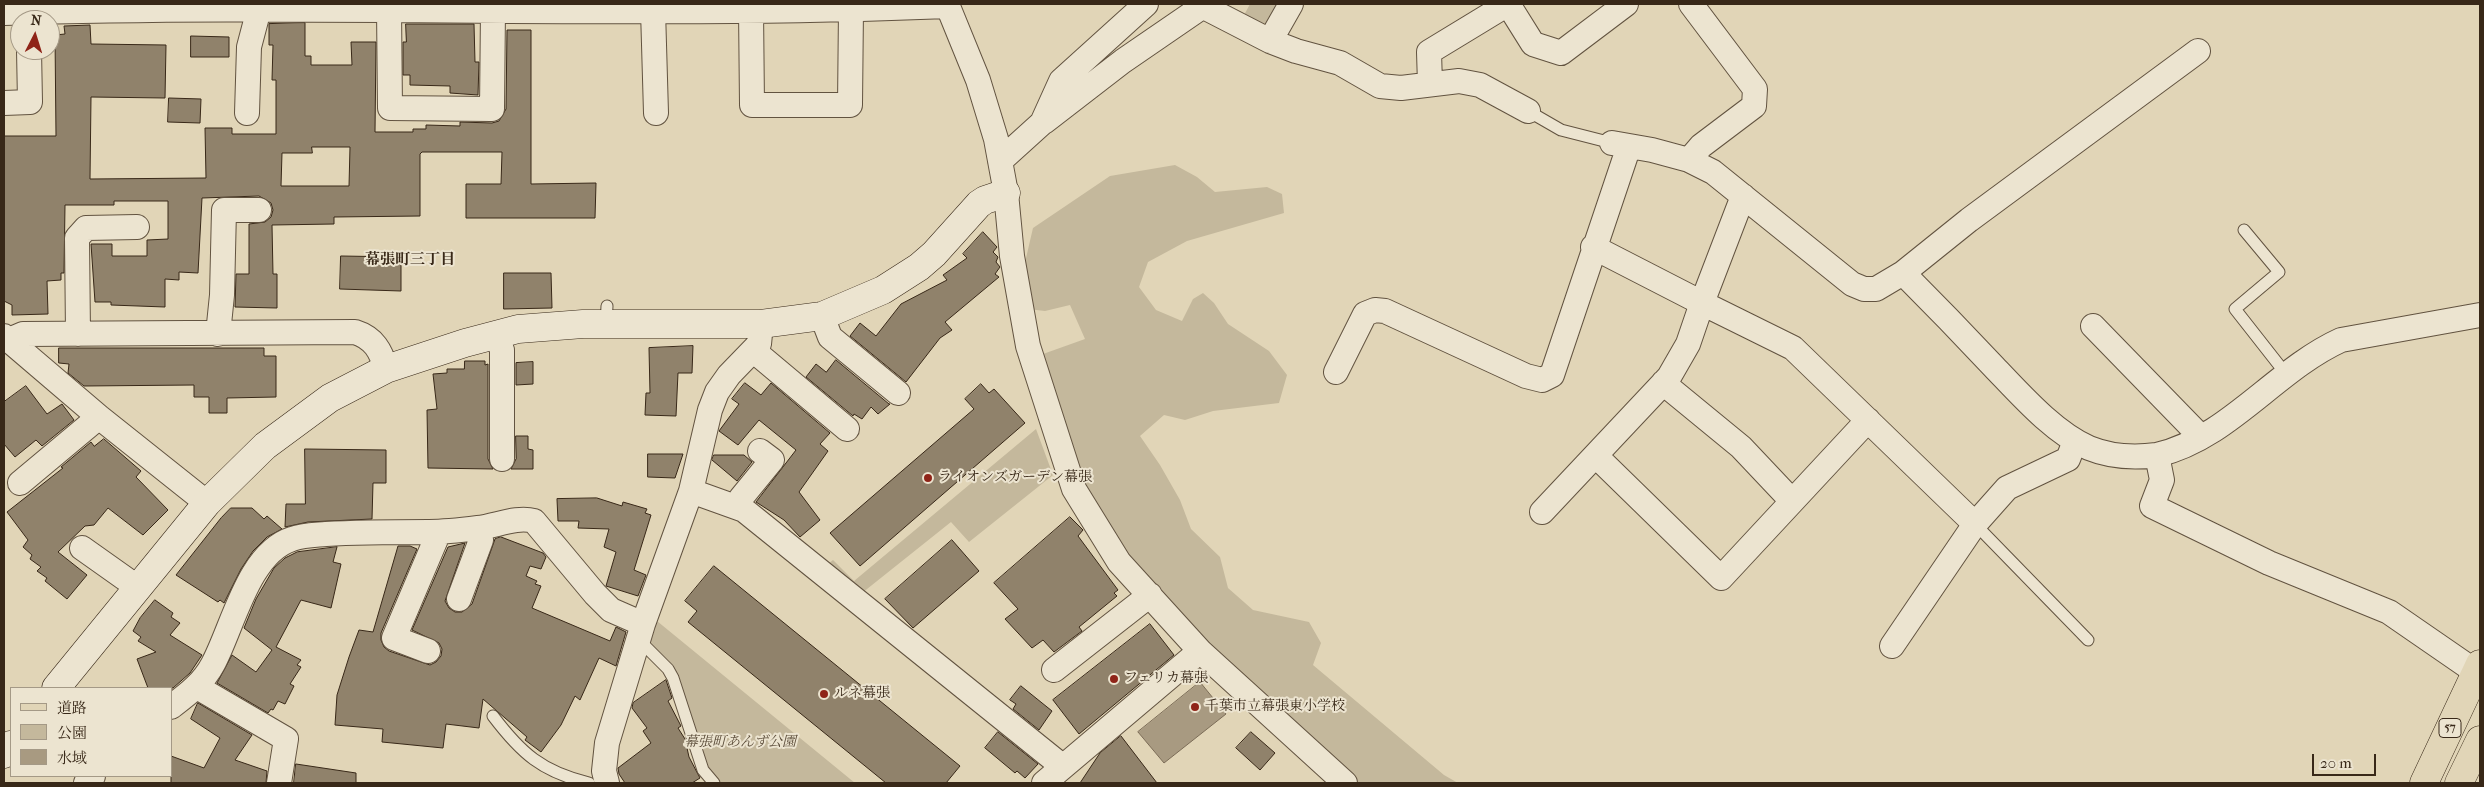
<!DOCTYPE html>
<meta charset="utf-8">
<style>
body{margin:0}
#map{position:relative;width:2484px;height:787px;overflow:hidden;background:#e1d5b7;font-family:"IM FELL French Canon","Noto Serif JP",serif}
canvas{display:block}
.frame{position:absolute;inset:0;border:5px solid #382818;pointer-events:none}
.legend{position:absolute;left:10px;top:687px;width:162px;height:90px;box-sizing:border-box;background:#ece4d0;border:1px solid #a49986;margin:0;padding:6px 9px;list-style:none;font-size:15px;color:#382818}
.legend li{display:flex;align-items:center;gap:10px;height:25px}
.legend b{width:25px;border:1px solid #a49986}
.north{position:absolute;left:10px;top:10px;width:50px;height:50px;box-sizing:border-box;background:#ece4d0;border:1px solid #a49986;border-radius:50%;rotate:5deg;font-size:14px;font-weight:700;line-height:20px;text-align:center;color:#382818}
.north::after{content:'';display:block;margin:auto;width:18px;height:22px;background:#8f2418;clip-path:polygon(50% 0,100% 100%,50% 72%,0 100%)}
.scale{position:absolute;left:2312px;top:754px;width:64px;height:22px;box-sizing:border-box;border:2px solid #382818;border-top:0;padding-left:6px;font-size:15px;line-height:18px;white-space:nowrap;color:#382818;-webkit-text-stroke:4px #ece4d0;paint-order:stroke}
</style>
<div id="map">
<canvas width="2484" height="787"></canvas>
<div class="frame"></div>
<ul class="legend">
<li><b style="height:6px;background:#e1d5b7"></b>道路</li>
<li><b style="height:14px;background:#c4b89c"></b>公園</li>
<li><b style="height:14px;background:#a89a81"></b>水域</li>
</ul>
<div class="north">N</div>
<div class="scale">20 m</div>
</div>
<script>
const context = document.querySelector('canvas').getContext('2d');
context.lineJoin = 'round';
function fill(path, color) { context.fillStyle = color; context.fill(path, 'evenodd'); }
function trace(path, color, width, dash) { context.strokeStyle = color; context.lineWidth = width; context.lineCap = dash ? 'butt' : 'round'; context.setLineDash(dash || []); context.stroke(path); }
function write(font, color, halo, rows, align = 'center') {
  context.font = font + ' "IM FELL French Canon","Noto Serif JP",serif'; context.lineWidth = 4; context.setLineDash([]); context.textBaseline = 'middle'; context.strokeStyle = halo; context.fillStyle = color; for (const [text, x, y, turn = 0] of rows) {
    context.save(); context.translate(x, y); context.rotate((+turn || 0) * Math.PI / 180); context.textAlign = isNaN(turn) ? turn : align; if (halo) context.strokeText(text, 0, 0); context.fillText(text, 0, 0); context.restore();
  }
}
fill(new Path2D(`
 M1250,4H1283L1270,27L1242,19Z
 M1175,165L1197,177L1215,192L1267,187L1282,194L1284,213L1187,241L1148,262L1139,287L1156,310L1182,321L1193,299L1203,293L1214,303L1228,324L1269,351L1287,375L1279,403L1213,411L1185,420L1164,415L1140,436L1160,465L1180,500L1191,529L1220,557L1228,588L1253,610L1309,622L1321,643L1313,665L1444,775L1458,783H1346L1123,573L1034,371L1043,354L1085,339L1070,305L1045,311L1028,309L1020,284L1033,228L1110,176Z
 M1036,429L1053,475L969,542L951,522L857,597L823,568L833,560L854,581Z
 M657,621L855,783H719L703,763L680,683L669,661L650,644Z`), '#c4b89c');
const water = new Path2D(`
 M1200,682L1226,714L1164,763L1138,732Z`);
fill(water, '#a89a81');
trace(water, '#7b6c57', 1);
const building = new Path2D(`
 M305,23V56H311V65H352L351,42H376L375,132H413V129H426V125L460,126V122L492,123L499,121L506,109L507,30H531V184L596,183L595,218H466V184H501L502,152H422L420,154V216L334,217V224L272,225L273,274H277V308L235,307L236,274H249V224L265,222L271,217L273,210L271,203L259,196L202,198L198,273L179,272V280L165,279V307L111,305V302H95L91,244H112V256H147V240L168,239V201H114V205H65L64,273H61V280L47,281L48,314L12,315V305L4,301V136H56L55,35L65,34L64,26L90,25L91,44L166,45L165,98L91,97L90,179L206,178L205,128H232V134H276V80H272L273,45H269V24ZM312,147H350L349,186H281L282,153H312Z
 M406,24H474L475,62H479L478,95L450,93V86L410,85V75H403V42H406Z
 M191,36L229,37V57H191Z
 M169,98L201,99L200,123L168,122Z
 M983,232L997,247L993,252L998,257L996,262L1000,267L995,274L999,277L945,322L952,330L940,338L906,382L850,336L860,323L876,336L901,304L947,280L943,275L967,258L963,254Z
 M341,256L401,257V291L340,289Z
 M504,273H551L552,308L504,309Z
 M693,346L692,373H678L676,416L645,415L646,393H650L649,348Z
 M59,348H264V356H276V397L227,398V413H209V397H194V385L84,386L68,373L69,364L59,363Z
 M836,360L889,404H890L878,414L871,407L862,419L854,414L853,416L806,377L816,364L826,372Z
 M465,361H485V365L488,364V459L493,469L428,468L427,410L437,409L433,374L447,373V369H464Z
 M533,362V384L516,385V363Z
 M745,383L761,395L771,383L830,433L820,444L828,451L799,492L820,520L800,537L784,520L756,502L796,450L759,420L738,445L719,431L739,404L732,399Z
 M981,384L989,393L994,389L1025,423L860,566L830,533L974,409L965,399Z
 M26,386L47,414L62,404L74,420L42,446L36,440L15,457L4,444V402Z
 M516,436H528V449L533,450V469H511L516,459Z
 M104,439L141,471L136,477L168,510L143,535L108,508L94,525L85,526L58,552L87,575L67,599L45,581L47,578L37,571L41,567L30,559L32,555L23,547L28,540L7,512L63,468L61,467L91,442L94,446Z
 M305,449L386,450V483H373L372,519L308,522L285,527L286,504H305Z
 M648,454H683L675,478L648,477Z
 M714,455H744L752,462L737,481L712,460Z
 M597,498L622,506L623,502L647,509L645,513L651,515L634,570L646,575L638,596L606,586L616,552L604,547L609,529L578,528L579,521H558L557,499Z
 M231,508H252L264,519L267,516L282,529L267,537L253,551L241,569L224,603L220,600L218,602L176,575L221,518Z
 M1070,517L1083,530L1078,536L1118,590L1114,593L1117,596L1079,627L1082,631L1054,652L1043,640L1032,648L1005,619L1018,609L994,583Z
 M501,537L543,553L546,557L541,569L530,566L526,576L537,581L535,584L541,586L532,608L610,641L616,627L626,632L616,666L599,658L580,700L575,696L561,725L541,752L525,740L527,737L483,699L479,728L446,724L443,748L382,742L383,729L335,725L337,695L349,657L359,630L373,632L398,546H410L417,549L381,633V640L384,647L389,651L430,665L436,662L441,656L442,649L439,643L412,630L448,547L465,543L445,601L449,608L455,612H462L472,604L495,539Z
 M952,540L979,571L913,628L885,599Z
 M337,547L333,562L341,564L331,608L301,600L276,647L301,660L297,665L301,667L290,684L294,686L285,704L278,701L273,710L271,709L268,713L217,683L232,655L256,672L272,650L244,628L256,599L274,568L285,558L297,552Z
 M714,566L960,766L946,783H886L688,622L697,611L685,601Z
 M155,600L173,613L171,617L180,623L170,635L202,655L190,673L173,688H148L137,659L156,652L138,641L141,637L133,631L140,618Z
 M1150,624L1174,655L1079,734L1053,700Z
 M666,680L672,698L668,701L681,726L678,728L685,739L689,757L700,778L692,783H625L619,774L618,768L651,743L643,731L647,728L632,708L633,703Z
 M1021,686L1052,711L1039,730L1013,709L1016,704L1010,700Z
 M198,703L252,735L235,760L267,771L266,783H171V756L204,768L220,738L191,719Z
 M998,732L1038,764L1025,778L1017,771L1015,773L985,748Z
 M1251,732L1275,753L1260,770L1236,748Z
 M1121,736L1157,783H1080L1100,753Z
 M296,764L356,773V783H294Z`);
fill(building, '#90826b');
trace(building, '#382818', 1);
const lane = new Path2D(`
 M1528,111L1561,130L1612,143
 M2244,230L2279,272L2235,309L2286,374
 M606,325L607,306
 M1975,524L2088,640
 M638,639L668,669L673,678L703,770L714,783
 M493,716C521,753 542,772 589,783`);
const street = new Path2D(`
 M947,4L978,80L996,139L1006,193L1012,256L1028,346L1074,489L1119,562L1200,651L1345,783
 M1508,4L1533,44L1561,53L1626,4
 M1691,4L1755,89L1754,106L1701,146L1689,160L1713,172L1852,284L1864,289H1876L1903,273L1969,220L2198,51
 M1204,7L1270,41L1296,51L1340,63L1380,86L1401,88L1459,81L1480,85L1528,111
 M389,9L390,108L492,109L493,9
 M751,9L752,105H850L851,9
 M653,10L656,113
 M4,13C318,3 634,19 948,6
 M1270,41L1291,4
 M1430,84L1429,52L1508,4
 M4,103L30,102L29,50
 M247,113L249,47L259,9
 M1044,122L1123,61L1206,4
 M1612,143L1652,150L1689,160
 M1000,161L1042,123L1061,81L1146,4
 M1593,247L1702,303L1743,196
 M1903,273C1934,304 1964,335 1994,367C2020,394 2054,433 2089,448C2111,457 2134,458 2157,455
 M822,316L830,337L898,393
 M2093,326L2201,437
 M78,334L77,238L86,228L137,227
 M218,334L222,295L224,210H259
 M496,335L502,350V459
 M4,336L99,417L207,503
 M9,340L23,334L355,332C374,338 381,351 386,369
 M754,351L847,429
 M1336,372L1365,314L1375,310L1385,311L1526,376L1542,380L1552,375L1629,146
 M1663,383L1741,447L1792,501
 M1596,456L1721,578L1868,420
 M20,483L99,417
 M691,491L744,510L1062,766
 M737,507L741,498L772,460L760,451
 M1542,512L1669,377L1688,344L1702,303L1793,348L1975,524L2007,488L2068,459L2075,441
 M82,548L137,587
 M459,599L481,540L479,528
 M1892,646L1975,524
 M428,651L394,638L439,532
 M1054,670L1150,595
 M2476,672L2389,612L2269,563L2152,506L2162,480L2157,455C2229,438 2275,370 2341,340L2480,315
 M197,687L286,739L279,783
 M171,707C188,694 203,683 213,664C233,627 248,553 292,539C303,535 315,535 326,534C360,532 394,532 429,532C445,532 462,530 478,528C496,526 517,516 534,521L595,594L611,610L643,624
 M86,783L93,776
 M607,783L604,771L607,743L643,624L691,491L710,410L717,392L729,375L759,344L761,324
 M1044,783L1200,651`);
const secondary = new Path2D(`
 M56,688L207,503L265,446L330,398L386,369L465,343L518,329L583,324H761L822,316L883,290L919,267L934,254L979,204L985,200L1006,193
 M4,754L11,745`);
const primary = new Path2D(`
 M2424,783L2480,664
 M2459,783L2480,740`);
trace(lane, '#625340', 13);
trace(street, '#625340', 26);
trace(secondary, '#382818', 29);
trace(primary, '#382818', 29);
trace(lane, '#ece4d0', 11);
trace(street, '#ece4d0', 24);
trace(secondary, '#ece4d0', 28);
trace(primary, '#e1d5b7', 28);
for (const [x, y, r, color] of [
 [928,478,5,"#8f2418"],
 [1114,679,5,"#8f2418"],
 [824,694,5,"#8f2418"],
 [1195,707,5,"#8f2418"]
]) { const dot = new Path2D(); dot.arc(x, y, r, 0, 2 * Math.PI); context.fillStyle = color; context.fill(dot); trace(dot, '#ece4d0', 2); }
for (const [x, y, w] of [
 [2450,728,22]
]) { const box = new Path2D(); box.roundRect(x - w / 2, y - 9.5, w, 19, 4); context.fillStyle = '#ece4d0'; context.fill(box); trace(box, '#382818', 1); }
write('bold 12px', '#382818', null, [
 ["57",2450,728]
]);
write('14px', '#382818', '#ece4d0', [
 ["ライオンズガーデン幕張",938,478],
 ["フェリカ幕張",1124,679],
 ["ルネ幕張",834,694],
 ["千葉市立幕張東小学校",1205,707]
], 'left');
write('italic 14px', '#5b4c39', '#ece4d0', [
 ["幕張町あんず公園",740,743]
]);
write('bold 15px', '#382818', '#ece4d0', [
 ["幕張町三丁目",410,260]
]);
</script>
